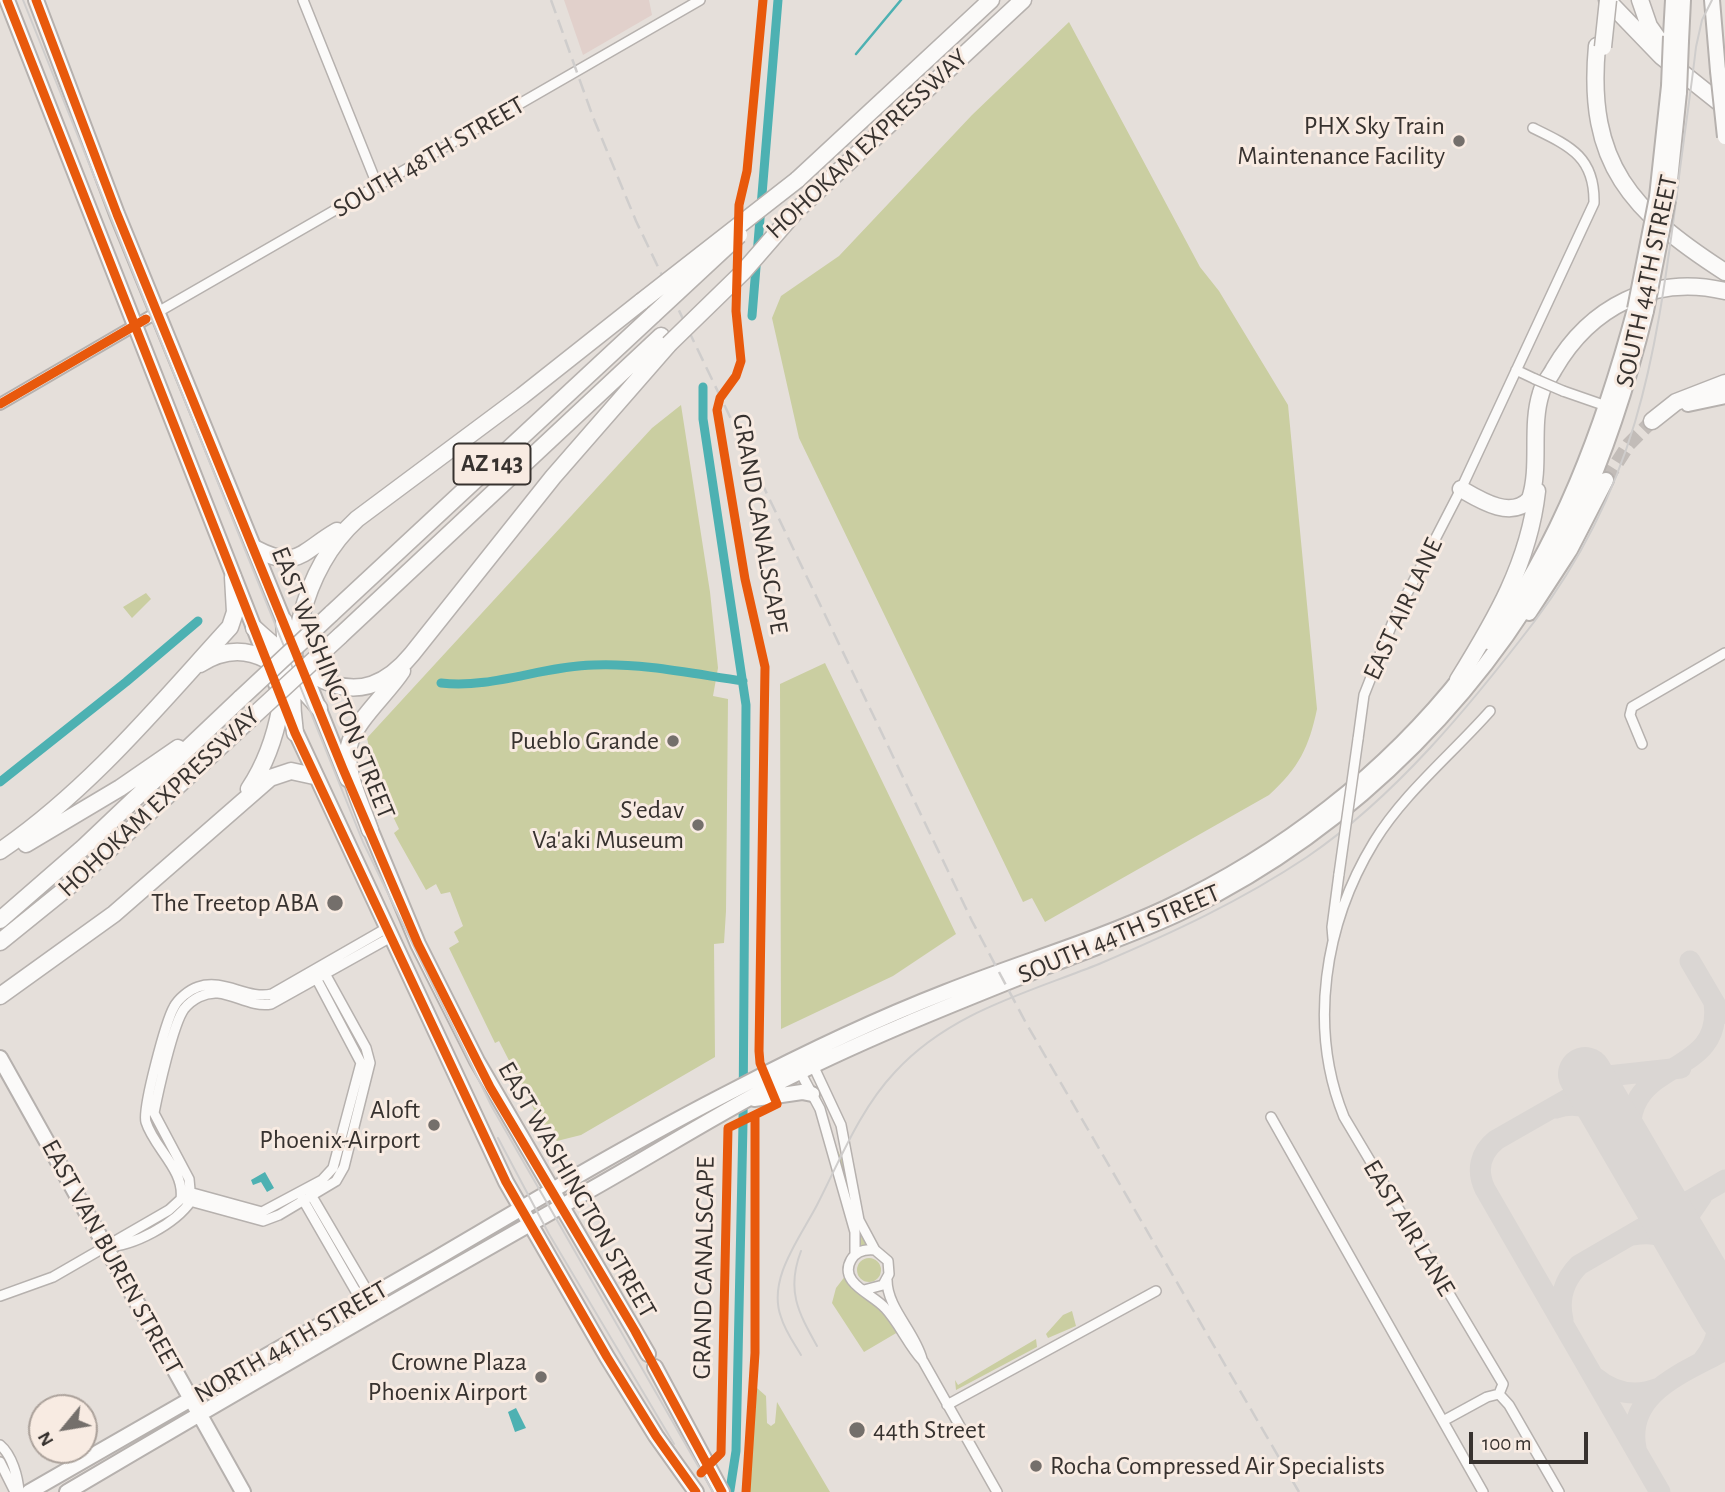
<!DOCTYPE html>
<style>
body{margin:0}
#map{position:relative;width:1725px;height:1492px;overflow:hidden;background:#e5dfda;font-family:"Alegreya Sans",sans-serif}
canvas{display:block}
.north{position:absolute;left:28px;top:1394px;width:70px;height:70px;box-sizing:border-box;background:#f8ebe2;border:2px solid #aba19a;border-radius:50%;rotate:240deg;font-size:19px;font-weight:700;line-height:28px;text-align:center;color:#37322f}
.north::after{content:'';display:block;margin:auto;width:24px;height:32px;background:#746f6b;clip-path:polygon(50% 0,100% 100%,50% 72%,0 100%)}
.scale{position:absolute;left:1469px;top:1432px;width:119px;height:32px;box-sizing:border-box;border:4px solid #37322f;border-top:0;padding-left:9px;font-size:21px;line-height:24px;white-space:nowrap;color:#37322f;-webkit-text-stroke:5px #f8ebe2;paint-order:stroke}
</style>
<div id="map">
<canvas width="1725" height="1492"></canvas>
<div class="north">N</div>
<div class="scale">100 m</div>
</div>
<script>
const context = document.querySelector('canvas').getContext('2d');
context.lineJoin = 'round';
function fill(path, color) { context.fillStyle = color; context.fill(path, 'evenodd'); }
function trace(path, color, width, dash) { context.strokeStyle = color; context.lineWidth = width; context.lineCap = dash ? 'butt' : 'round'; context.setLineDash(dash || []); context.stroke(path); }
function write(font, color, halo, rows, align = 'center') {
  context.font = font + ' "Alegreya Sans",sans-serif'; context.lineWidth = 6; context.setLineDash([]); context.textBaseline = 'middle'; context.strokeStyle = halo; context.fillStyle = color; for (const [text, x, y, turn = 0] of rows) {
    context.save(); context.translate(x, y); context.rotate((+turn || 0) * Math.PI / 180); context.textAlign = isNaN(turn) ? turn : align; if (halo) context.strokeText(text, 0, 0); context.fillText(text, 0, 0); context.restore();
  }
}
fill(new Path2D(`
 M564,0H649L652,15L583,55Z`), '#e1d0cb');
fill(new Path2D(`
 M1069,22L1200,267L1219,291L1288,405L1317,709C1309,747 1299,768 1269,795L1045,922L1032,898L1023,902L799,438L772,318L781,296L839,256L972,115Z
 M681,405L710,592L718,668L713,696L728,699L726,911L724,943L714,944L715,1057L581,1135L557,1141L543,1127L499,1041L495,1043L449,948L459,942L454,932L463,926L450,892L441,894L436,884L426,890L394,833L399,829L377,783L367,738L652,428Z
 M146,593L151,599L132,618L123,607Z
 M825,663L956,934L893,976L781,1029L780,684Z
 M833,1140L845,1166L856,1222L868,1246L860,1247Z
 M857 1270a12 12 0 1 1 24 0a12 12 0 1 1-24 0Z
 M846,1275L851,1286L885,1311L898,1332L864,1352L832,1303L836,1288Z
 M1072,1311L1076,1326L1048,1338L1046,1334L1063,1315Z
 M1036,1339L1037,1347L956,1390L955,1380L958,1385Z
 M757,1388L766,1396L767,1423L771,1426L775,1423L777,1402L830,1492H748Z`), '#cacea1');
fill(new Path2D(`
 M265,1172L274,1188L267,1192L261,1182L253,1185L251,1180Z
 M516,1408L526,1428L515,1432L508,1412Z`), '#4db1b2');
trace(new Path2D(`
 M856,54L901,0`), '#4db1b2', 2.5);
trace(new Path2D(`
 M752,316L778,0
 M703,387V419L746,705L743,1123L736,1451L730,1490
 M441,683C492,689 542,666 594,665C643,663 694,674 743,681
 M0,782L126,682L198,621`), '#4db1b2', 9);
trace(new Path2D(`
 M1690,961L1721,1014
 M1556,1108C1592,1096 1612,1124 1629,1150
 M1634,1158C1608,1052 1725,1085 1714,1003
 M1633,1235C1654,1231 1672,1236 1687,1249
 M1687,1249L1689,1215L1702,1196
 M1563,1320C1558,1299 1564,1280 1579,1265L1725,1180
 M1703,1360C1719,1341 1721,1322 1715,1297
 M1596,1378C1615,1394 1636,1397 1659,1388
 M1636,1448C1625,1392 1686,1372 1725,1350
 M1660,1492L1485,1189C1476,1170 1480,1153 1496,1140L1608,1076L1681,1068`), '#dad6d3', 21);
trace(new Path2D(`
 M1585,1074L1725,1314`), '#dad6d3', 54);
trace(new Path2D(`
 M1606,480L1629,444L1652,421`), '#c2bcb8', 14, [14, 7]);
const minor = new Path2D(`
 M303,0L378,187
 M158,312L700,0
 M1516,370L1535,379
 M1563,391L1609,407
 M1490,711C1452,754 1404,793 1374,842C1324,924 1308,1028 1344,1117L1503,1384L1499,1394
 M1358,739L1364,695L1394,619L1461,489L1594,203C1595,157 1570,146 1533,128
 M1642,744L1630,715L1632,707L1725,653
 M1333,939L1332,927L1339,874
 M811,1061L841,1125L859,1220L875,1250
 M798,1068L820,1109L855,1232V1255
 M1271,1117L1483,1492
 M189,1192L262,1212L322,1180L333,1168L361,1063L315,976
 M310,1193L364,1285L367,1300
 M302,1198L355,1290L366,1299
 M186,1200L263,1221L279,1215L336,1181L344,1167L370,1063L366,1048L323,970
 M106,1247C134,1246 175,1224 191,1201L189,1179L154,1113C158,1092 173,1024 184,1009C192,999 205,992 218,993C236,995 252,1007 271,1004L391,937
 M887,1280C887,1308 915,1332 922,1359
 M864,1290L883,1285L889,1274L888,1261L875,1250C866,1249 856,1251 851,1260C838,1283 873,1294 885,1308C900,1324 908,1345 923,1361L997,1492
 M0,1296L53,1277L169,1210L181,1199C185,1170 154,1148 146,1122C142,1109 166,1021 174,1007C178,999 189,990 198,987C224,978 247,1000 272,994L387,928
 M1499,1394L1509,1405L1559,1492
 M947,1405L1156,1291
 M1443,1421L1487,1397L1499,1394
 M0,1445C12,1455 18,1477 19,1492
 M0,1462L15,1492`);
const tertiary = new Path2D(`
 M0,404L158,312`);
const primary = new Path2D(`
 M7,0L282,699
 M36,0L117,214L287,629
 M1712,0L1718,71
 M1671,36L1673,0
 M1681,41L1683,0
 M1657,197L1669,86
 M1668,200L1679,92
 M1688,404L1725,396
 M1529,613L1570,550L1606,480
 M1488,642C1560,545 1604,425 1635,309
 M301,664L347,779
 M292,724L506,1182L607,1357L656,1436L696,1492
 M366,819L418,944L477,1061L648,1354
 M0,1058L243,1492
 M754,1099L802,1092L812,1094
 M655,1367L722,1492
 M29,1492C164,1414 300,1337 435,1259C534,1201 632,1142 734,1090C803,1054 874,1020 946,992C1019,963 1095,941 1166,908C1281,854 1386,773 1465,672
 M67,1492C238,1391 410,1292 583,1194C646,1159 707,1120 770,1087C861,1040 958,1002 1053,964C1098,946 1143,931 1186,910C1354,828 1497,684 1577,515C1607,450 1629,380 1646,311`);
const motorway = new Path2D(`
 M1607,0L1661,56L1725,107
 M1640,0L1649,26L1666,50
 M1597,46C1586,164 1632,212 1725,272
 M797,180L991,0
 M796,211L1023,0
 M1652,421L1676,402L1725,383
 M1461,489C1480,500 1511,520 1530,499C1541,466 1530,427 1541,393C1543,384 1550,377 1554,369C1590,307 1653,274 1725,291
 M256,549C298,571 302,551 337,531
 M331,614L654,314
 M254,628C303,671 355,723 412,654L553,477L669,344
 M340,636L661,336
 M200,664C251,631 287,671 319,708
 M1458,680C1495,620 1529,563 1537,491
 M295,733C285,659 300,571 357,519L522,396L642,301
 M249,789C281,741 289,677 284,621
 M370,830C362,805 344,773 349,746C354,722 388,693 402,671
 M26,844L120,788L178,748
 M0,851C89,790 158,706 230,627L235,612L233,577
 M0,920L84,847L241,698
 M0,942L73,883L249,720
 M0,996L114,914L270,778L291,771L314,776`);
trace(minor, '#b6b1ae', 12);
trace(tertiary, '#b6b1ae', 14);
trace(primary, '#b6b1ae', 18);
trace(motorway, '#b6b1ae', 19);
trace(minor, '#fbfaf9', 9);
trace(tertiary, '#fbfaf9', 10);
trace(primary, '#fbfaf9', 14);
trace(motorway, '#fbfaf9', 16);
trace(new Path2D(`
 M23,0L363,842L492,1107L713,1492
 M498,1138L549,1234L674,1444
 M801,1251C786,1290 798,1312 817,1346
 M801,1355C794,1343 785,1331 781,1317C767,1279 800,1238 817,1205C840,1160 860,1109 895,1072C950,1012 1027,993 1099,964C1172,933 1241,901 1307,857C1395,797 1470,706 1534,622C1635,488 1655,363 1676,201C1682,150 1690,99 1696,47L1702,20L1712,0`), '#cfcdcc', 2);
trace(new Path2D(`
 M551,0L593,117L636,221L972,921L1026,1023L1299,1492`), '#cfcdcc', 2.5, [14, 7]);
const minorBridge = new Path2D(`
 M1535,379L1563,391
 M1339,874L1358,739`);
const primaryBridge = new Path2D(`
 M1718,71L1725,137
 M1669,86L1671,36
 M1679,92L1681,41
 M1635,309L1657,197
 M1646,311L1668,200`);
const motorwayBridge = new Path2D(`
 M1603,47L1608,0
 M642,301L797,180
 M654,314L739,235
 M669,344L743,272L796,211
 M241,698L331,614
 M249,720L340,636`);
trace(minorBridge, '#b6b1ae', 12, []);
trace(primaryBridge, '#b6b1ae', 18, []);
trace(motorwayBridge, '#b6b1ae', 19, []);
trace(minorBridge, '#fbfaf9', 9);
trace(primaryBridge, '#fbfaf9', 14);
trace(motorwayBridge, '#fbfaf9', 16);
trace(new Path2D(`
 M7,0L295,733L506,1182L607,1357L656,1436L696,1492
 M36,0L117,214L343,769L418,944L490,1087L635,1331L722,1492
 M0,404L146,319
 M701,1473L721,1453L728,1128L777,1104L760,1063L759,1051L765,667L745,579L717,410L720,398L736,376L741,361L736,311L739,205L747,171L763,0
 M746,1492L755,1353V1115`), '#e8590c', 9);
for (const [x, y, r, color] of [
 [1459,141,7,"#746f6b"],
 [673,741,7,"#746f6b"],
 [698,825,7,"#746f6b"],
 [335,903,9,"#746f6b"],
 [434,1125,7,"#746f6b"],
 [541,1377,7,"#746f6b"],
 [857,1430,9,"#746f6b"],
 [1036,1466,7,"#746f6b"]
]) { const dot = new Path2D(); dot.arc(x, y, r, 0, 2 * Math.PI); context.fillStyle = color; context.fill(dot); trace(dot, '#f8ebe2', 2.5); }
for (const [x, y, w] of [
 [492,464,77]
]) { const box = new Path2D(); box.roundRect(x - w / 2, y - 20.5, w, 41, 5); context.fillStyle = '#f8ebe2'; context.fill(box); trace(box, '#37322f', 2); }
write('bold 24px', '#37322f', null, [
 ["AZ 143",492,464]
]);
write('26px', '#37322f', '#f8ebe2', [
 ["PHX Sky Train",1445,126],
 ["Maintenance Facility",1445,156],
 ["Pueblo Grande",659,741],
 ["S'edav",684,810],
 ["Va'aki Museum",684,840],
 ["The Treetop ABA",319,903],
 ["Aloft",420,1110],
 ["Phoenix-Airport",420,1140],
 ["Crowne Plaza",527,1362],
 ["Phoenix Airport",527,1392],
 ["44th Street",873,1430,"left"],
 ["Rocha Compressed Air Specialists",1050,1466,"left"]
], 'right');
write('26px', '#37322f', '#f8ebe2', [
 ["HOHOKAM EXPRESSWAY",867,144,-43],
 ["SOUTH 48TH STREET",429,157,-30],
 ["SOUTH 44TH STREET",1647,281,-78],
 ["GRAND CANALSCAPE",760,524,80],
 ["EAST AIR LANE",1403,609,-65],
 ["EAST WASHINGTON STREET",333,683,68],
 ["HOHOKAM EXPRESSWAY",159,802,-43],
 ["SOUTH 44TH STREET",1119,934,-23],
 ["EAST WASHINGTON STREET",577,1190,60],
 ["EAST AIR LANE",1409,1228,59],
 ["EAST VAN BUREN STREET",112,1257,61],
 ["GRAND CANALSCAPE",704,1268,-89],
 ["NORTH 44TH STREET",291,1342,-30]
]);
</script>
